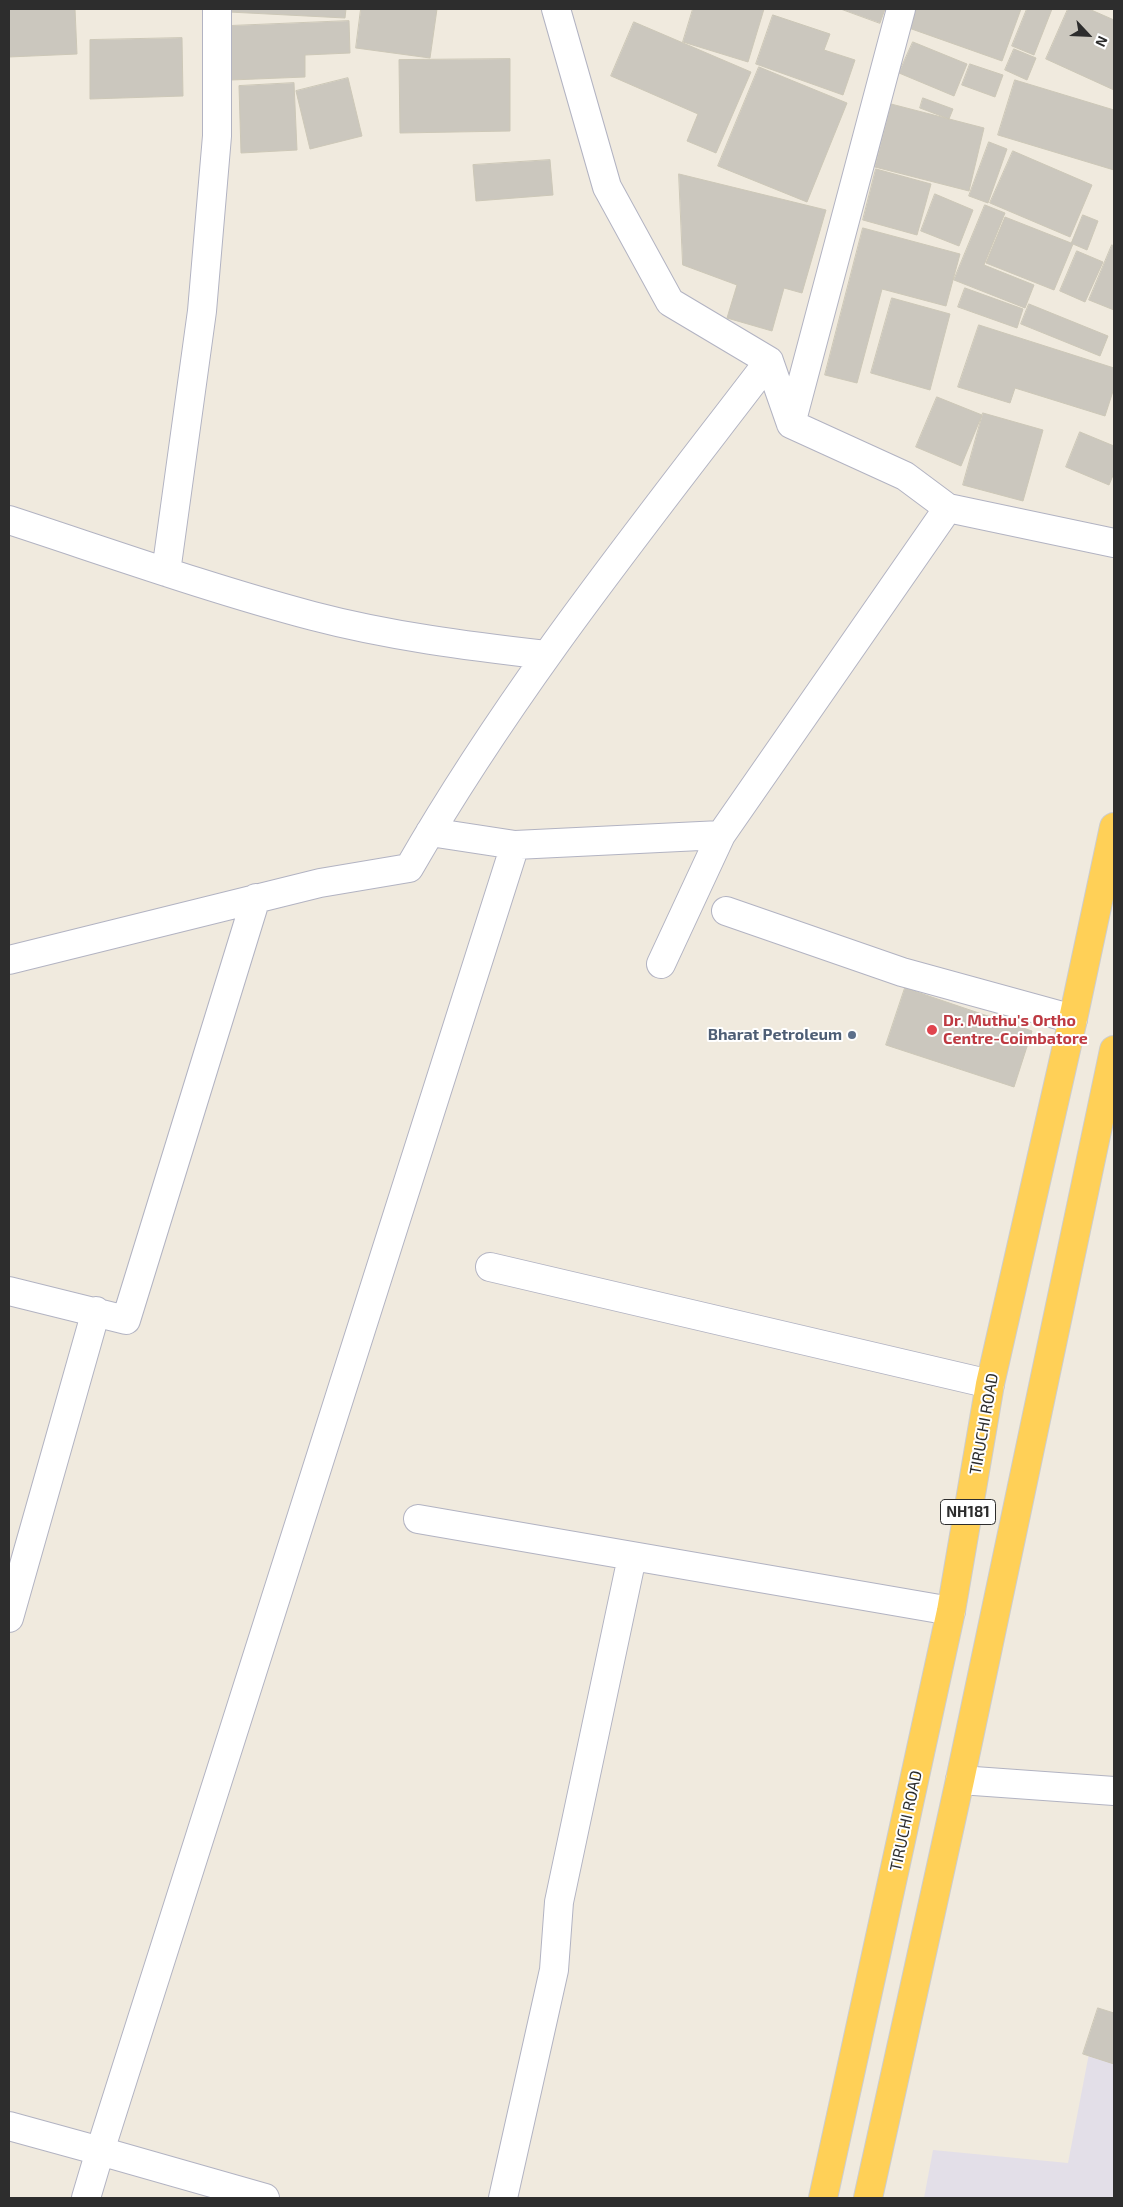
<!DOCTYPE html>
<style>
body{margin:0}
#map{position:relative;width:1123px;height:2207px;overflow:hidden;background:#f0eade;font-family:"Exo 2",sans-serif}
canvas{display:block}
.frame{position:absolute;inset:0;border:10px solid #2d2d2d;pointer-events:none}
.north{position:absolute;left:1063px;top:10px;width:50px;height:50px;-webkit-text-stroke:4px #fff;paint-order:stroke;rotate:115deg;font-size:14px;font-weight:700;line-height:20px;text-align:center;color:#2d2d2d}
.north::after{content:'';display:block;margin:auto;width:18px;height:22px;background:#2d2d2d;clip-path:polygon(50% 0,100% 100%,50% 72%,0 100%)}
</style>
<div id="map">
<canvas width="1123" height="2207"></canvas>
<div class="frame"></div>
<div class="north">N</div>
</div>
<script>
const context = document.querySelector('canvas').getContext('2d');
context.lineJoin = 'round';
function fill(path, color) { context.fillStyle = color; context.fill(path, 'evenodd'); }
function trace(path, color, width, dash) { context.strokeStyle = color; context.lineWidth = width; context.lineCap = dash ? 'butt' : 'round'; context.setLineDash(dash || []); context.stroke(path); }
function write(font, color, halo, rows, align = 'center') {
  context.font = font + ' "Exo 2",sans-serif'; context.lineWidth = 4; context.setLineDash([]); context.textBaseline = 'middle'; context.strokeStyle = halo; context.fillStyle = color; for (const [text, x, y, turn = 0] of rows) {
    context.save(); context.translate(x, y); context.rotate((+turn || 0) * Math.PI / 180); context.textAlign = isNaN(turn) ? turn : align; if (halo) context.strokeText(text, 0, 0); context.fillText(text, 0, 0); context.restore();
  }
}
fill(new Path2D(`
 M1096,2017L1114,2023V2198H924L933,2150L1068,2163Z`), '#e3dfe8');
const building = new Path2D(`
 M9,9H75L77,54L9,57Z
 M230,9H346L345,18L229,12Z
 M361,9H437L430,58L356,48Z
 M693,9H764L748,62L683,42Z
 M841,9H885L880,23Z
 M912,9H1021L1002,61L906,27Z
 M1027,9H1052L1034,55L1012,46Z
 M1068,9H1089L1114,20V90L1046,59Z
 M773,15L830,34L824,50L855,60L843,95L756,64Z
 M349,21L350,53L305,55V77L231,80L229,26Z
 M634,22L751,72L716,153L687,141L698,114L611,76Z
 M182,38L183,96L90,99V40Z
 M913,42L967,64L954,96L899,73Z
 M1014,49L1036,58L1027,80L1005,70Z
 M510,59V131L400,133L399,60Z
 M970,64L1003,75L995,97L962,85Z
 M759,67L847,103L807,202L718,166Z
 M348,78L362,136L310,149L296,91Z
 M1015,80L1114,110V170L998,135Z
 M294,83L297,150L241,153L239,86Z
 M923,98L953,109L949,119L920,108Z
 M891,104L984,128L969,191L875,167Z
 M989,142L1007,149L988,203L969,196Z
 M1013,151L1092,185L1070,237L990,203Z
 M550,160L553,195L476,201L473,165Z
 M876,169L931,184L917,235L863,220Z
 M679,174L826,210L802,293L784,288L772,331L727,318L737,285L683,265Z
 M935,194L973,210L959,246L921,231Z
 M985,205L1005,213L984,265L1034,285L1025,308L954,280Z
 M1083,215L1098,221L1087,250L1073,244L1054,290L986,263L1005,217L1071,243Z
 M863,228L960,254L946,306L882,289L857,383L825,375Z
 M1112,245L1114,246V310L1089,300Z
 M1077,251L1103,262L1085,302L1060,291Z
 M965,288L1023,309L1017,328L958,307Z
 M892,298L950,314L930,390L871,373Z
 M1029,304L1108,336L1100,356L1021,324Z
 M979,325L1114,368V388L1105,416L1015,388L1010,403L958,387Z
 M937,397L982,415L961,466L916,447Z
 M983,413L1043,430L1023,501L963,485Z
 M1080,432L1114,446V473L1109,485L1066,467Z
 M905,988L1032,1031L1014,1087L886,1045Z
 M1098,2008L1114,2013V2064L1083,2054Z`);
fill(building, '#cbc7be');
trace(building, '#ccc7b7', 1);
const minor = new Path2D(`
 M556,9L607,187L670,302L769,361L791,424L905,476L948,508L1114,543
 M791,424L901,9
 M9,520C110,553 211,589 313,616C389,636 468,646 546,655
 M166,572L202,311L217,136V9
 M515,845L721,835L948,508
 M726,911L902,972L1073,1019
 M9,960L320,883L409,868C513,687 643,526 769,361
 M661,964L721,835
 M490,1267L990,1384
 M9,1291L126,1320L256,898
 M418,1519L951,1611
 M9,1618L96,1311
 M960,1780L1114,1791
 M9,2126L100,2151L86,2198
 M265,2198L100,2151L515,845L430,832
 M503,2198L554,1970L559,1902L632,1557`);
const trunk = new Path2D(`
 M823,2198L951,1611L990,1384L1073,1019L1114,827
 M868,2198L960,1780L1114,1050`);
trace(minor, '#b2b3c2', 30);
trace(trunk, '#cdcdcd', 30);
trace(minor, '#fff', 28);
trace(trunk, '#ffd057', 28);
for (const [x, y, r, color] of [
 [932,1030,6,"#e0444e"],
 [852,1035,5,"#5c6f8a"]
]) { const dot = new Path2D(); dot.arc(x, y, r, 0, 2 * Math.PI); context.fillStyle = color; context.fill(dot); trace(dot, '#fff', 2); }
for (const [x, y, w] of [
 [968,1512,55]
]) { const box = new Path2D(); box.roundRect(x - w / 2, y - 12.5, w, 25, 4); context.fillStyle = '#fff'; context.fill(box); trace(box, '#2d2d2d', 1); }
write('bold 15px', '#2d2d2d', null, [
 ["NH181",968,1512]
]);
write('bold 16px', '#be3a42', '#fff', [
 ["Dr. Muthu's Ortho",943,1021],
 ["Centre-Coimbatore",943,1039]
], 'left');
write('bold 16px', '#4e5e75', '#fff', [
 ["Bharat Petroleum",842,1035]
], 'right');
write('16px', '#2d2d2d', '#fff', [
 ["TIRUCHI ROAD",984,1424,-80],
 ["TIRUCHI ROAD",906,1821,-78]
]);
</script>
